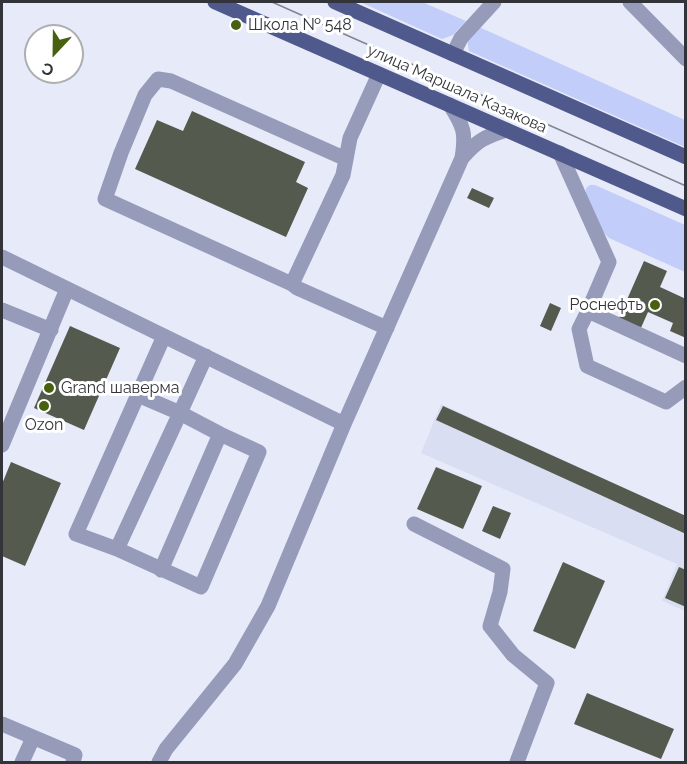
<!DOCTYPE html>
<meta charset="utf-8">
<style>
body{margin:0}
#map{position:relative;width:687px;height:764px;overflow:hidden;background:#e6eaf9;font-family:Raleway,sans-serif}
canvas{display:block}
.frame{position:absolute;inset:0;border:3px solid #323439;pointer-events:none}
.north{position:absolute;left:24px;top:24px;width:60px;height:60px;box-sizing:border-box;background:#fff;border:2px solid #adaeb0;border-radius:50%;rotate:202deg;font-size:16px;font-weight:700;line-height:24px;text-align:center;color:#323439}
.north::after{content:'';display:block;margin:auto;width:21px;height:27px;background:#476111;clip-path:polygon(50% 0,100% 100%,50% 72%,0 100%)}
</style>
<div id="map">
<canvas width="687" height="764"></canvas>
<div class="frame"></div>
<div class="north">С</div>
</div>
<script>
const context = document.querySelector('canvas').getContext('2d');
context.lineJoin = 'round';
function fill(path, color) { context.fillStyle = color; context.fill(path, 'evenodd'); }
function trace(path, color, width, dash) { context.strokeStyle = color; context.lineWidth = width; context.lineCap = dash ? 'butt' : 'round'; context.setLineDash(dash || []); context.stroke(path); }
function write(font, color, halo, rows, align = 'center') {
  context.font = font + ' Raleway,sans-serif'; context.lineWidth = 6; context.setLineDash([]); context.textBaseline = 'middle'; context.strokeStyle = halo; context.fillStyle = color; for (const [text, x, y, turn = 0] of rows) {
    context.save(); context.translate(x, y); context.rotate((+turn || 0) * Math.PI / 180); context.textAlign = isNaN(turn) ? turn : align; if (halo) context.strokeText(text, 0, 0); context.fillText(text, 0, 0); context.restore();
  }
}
fill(new Path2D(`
 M441,404L685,516V611L662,601L677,564L421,453Z`), '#d9def3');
fill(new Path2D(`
 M360,2H422L466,21L453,35L442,39Z
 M479,27L685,120V147L469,51L467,40Z
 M590,185H595L685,225V272L609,238L603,232L586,194V188Z`), '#c3cdfa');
fill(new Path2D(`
 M192,111L305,162L296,182L308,188L286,237L135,169L157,120L183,131Z
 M472,188L494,198L489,208L467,198Z
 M644,261L667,271L660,287L686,299V338L670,331L673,323L648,312L640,330L618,320Z
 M550,303L561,308L551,331L540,326Z
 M70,326L120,348L84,430L34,408Z
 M443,406L686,516V534L436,420Z
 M11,462L61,483L25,566L2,556V484Z
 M436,467L482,486L463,529L417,509Z
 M493,506L511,513L500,539L482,531Z
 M563,562L605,581L575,649L533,631Z
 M679,567L686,570V607L665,598Z
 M587,693L674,729L661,759L574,724Z`), '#545a4d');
trace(new Path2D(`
 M630,2L686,59
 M453,54L461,38L494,2
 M560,153L609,262L588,311L686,356
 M462,158C477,141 484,137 506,130
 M346,159L171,81L158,79L145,95L121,153L105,199L292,284L297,288L387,328
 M2,257L344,424
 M292,284L343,175L350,138L379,74
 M2,310L51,330
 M588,311L579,329L587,366L666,402L686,387
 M138,395L180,413L117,549L201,587L259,452L220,434L180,413L206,356
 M2,445L67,289
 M414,524L503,569L500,592L490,626L513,655L547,683L517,762
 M117,549L76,534L164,336
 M161,570L220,434
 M2,724L75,755L73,762
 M22,762L33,738
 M159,762L166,749L235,664L268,606L344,424L462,158C466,133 464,127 450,105`), '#959bb8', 15);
trace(new Path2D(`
 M215,2L686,209
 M335,2L686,157`), '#50598b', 15);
trace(new Path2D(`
 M272,2L686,186`), '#82858e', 1.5);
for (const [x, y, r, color] of [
 [236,25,6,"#476111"],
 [655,305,6,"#476111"],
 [49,388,6,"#476111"],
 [44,406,6,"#476111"]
]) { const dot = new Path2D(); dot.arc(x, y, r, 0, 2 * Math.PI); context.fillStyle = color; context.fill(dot); trace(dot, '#fff', 2); }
write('16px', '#323439', '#fff', [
 ["Школа № 548",248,25],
 ["Роснефть",643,305,"right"],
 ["Grand шаверма",61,388],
 ["Ozon",44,425,"center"]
], 'left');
write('16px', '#323439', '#fff', [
 ["улица Маршала Казакова",457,89,24]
]);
</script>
